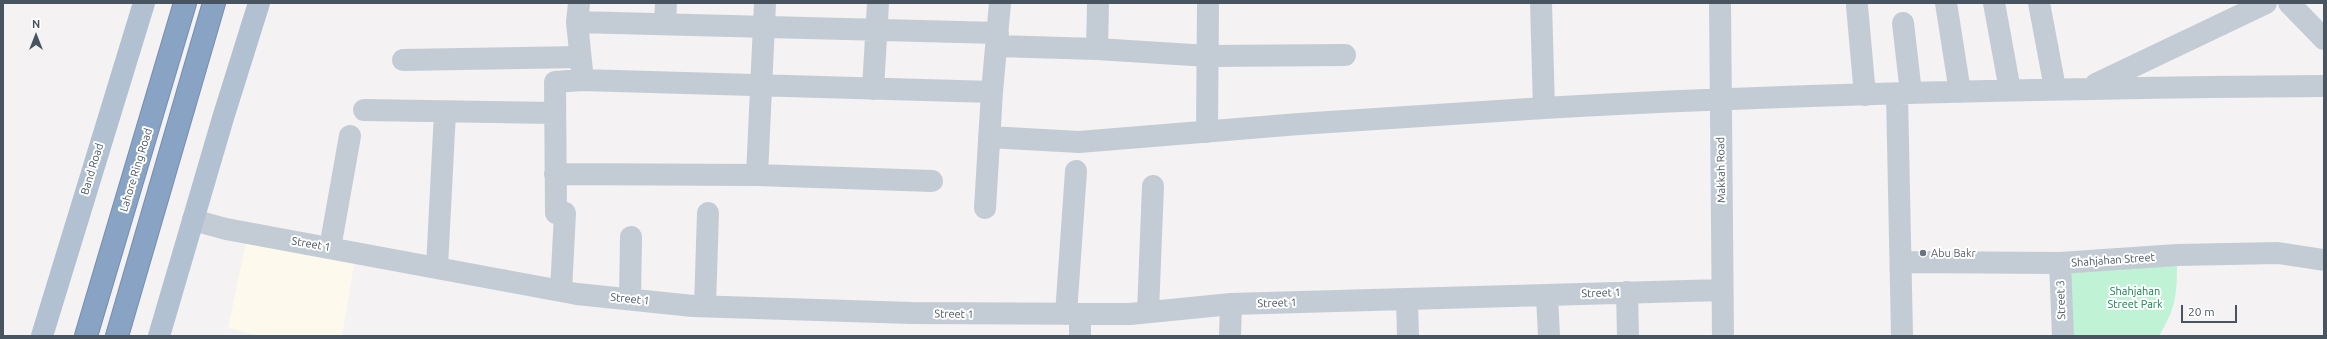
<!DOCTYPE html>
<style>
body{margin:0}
#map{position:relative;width:2327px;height:339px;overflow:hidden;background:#f4f2f2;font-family:Ubuntu,sans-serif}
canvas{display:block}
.frame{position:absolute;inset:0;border:4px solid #485561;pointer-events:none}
.north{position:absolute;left:16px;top:16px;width:40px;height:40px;-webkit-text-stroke:3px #fff;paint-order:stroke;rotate:0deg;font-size:11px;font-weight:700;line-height:16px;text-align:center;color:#485561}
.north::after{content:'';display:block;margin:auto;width:14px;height:18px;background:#485561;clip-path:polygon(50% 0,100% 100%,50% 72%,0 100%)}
.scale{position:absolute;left:2181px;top:305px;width:56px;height:18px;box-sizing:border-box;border:2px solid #485561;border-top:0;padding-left:5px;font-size:12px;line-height:14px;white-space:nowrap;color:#485561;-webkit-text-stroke:3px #fff;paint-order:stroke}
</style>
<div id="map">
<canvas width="2327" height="339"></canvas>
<div class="frame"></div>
<div class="north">N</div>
<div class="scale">20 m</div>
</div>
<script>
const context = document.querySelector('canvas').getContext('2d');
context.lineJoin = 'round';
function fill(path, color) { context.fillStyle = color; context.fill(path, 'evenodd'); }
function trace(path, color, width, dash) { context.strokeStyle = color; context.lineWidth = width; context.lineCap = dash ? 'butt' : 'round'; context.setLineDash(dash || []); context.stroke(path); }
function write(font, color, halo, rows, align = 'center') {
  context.font = font + ' Ubuntu,sans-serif'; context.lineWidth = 4; context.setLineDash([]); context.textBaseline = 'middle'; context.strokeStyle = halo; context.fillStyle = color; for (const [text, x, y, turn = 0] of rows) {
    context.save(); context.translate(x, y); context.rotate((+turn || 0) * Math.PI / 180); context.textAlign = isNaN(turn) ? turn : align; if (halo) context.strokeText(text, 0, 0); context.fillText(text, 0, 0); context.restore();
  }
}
fill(new Path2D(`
 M248,233L356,253L342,336H261L228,328Z`), '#fdf9ed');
fill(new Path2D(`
 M2177,255C2177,290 2178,305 2159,336H2063L2060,263Z`), '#c0f3d5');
const highway = new Path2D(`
 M86,336L185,3
 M117,336L214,3`);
trace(highway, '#738eaf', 24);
trace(new Path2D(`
 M579,3L577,22L582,71
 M1541,3L1544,108C1803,93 2064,88 2324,86
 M1720,3L1723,336
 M1946,3L1960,92
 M1994,3L2010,90
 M2039,3L2055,88
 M2289,3L2324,39
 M1857,6L1865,95
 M577,22L998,33
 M1903,23L1911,93
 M665,24L666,3
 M997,46L1097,49L1208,56L1345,55
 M1097,49L1098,3
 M403,60L580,57
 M2096,84L2266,3
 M873,89L878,3
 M1897,94L1902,336
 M364,110L555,113
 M1207,132L1208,3
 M989,137L1079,142L1299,124L1544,108
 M555,174L757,175L932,181
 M757,175L765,3
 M985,208L992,92L1000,3
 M193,220L226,229L577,294L693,306L911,313L1130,314L1231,304L1722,290
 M330,248L350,136
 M1901,262L2060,263L2177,255L2278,253L2324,260
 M2060,263L2063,336
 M437,267L445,112
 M561,291L565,213H556L555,82L582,80L992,92
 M1627,292L1628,336
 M1547,295L1549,336
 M630,299L631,237
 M1407,299L1408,336
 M705,306L708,213
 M1148,312L1153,186
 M1066,314L1076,171
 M1080,336V314
 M1230,336L1231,304`), '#c3ccd4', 22);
trace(new Path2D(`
 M42,336L144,3
 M159,336L223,118L259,3`), '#b1c1d2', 22);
trace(highway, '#88a3c3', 22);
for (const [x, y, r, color] of [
 [1923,253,4,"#6b7280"]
]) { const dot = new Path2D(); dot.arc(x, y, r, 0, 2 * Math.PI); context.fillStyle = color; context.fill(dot); trace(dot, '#fff', 1.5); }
write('11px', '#485561', '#fff', [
 ["Band Road",92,169,-73],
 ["Lahore Ring Road",136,170,-73],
 ["Makkah Road",1721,170,-91],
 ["Street 1",311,244,10],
 ["Shahjahan Street",2113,260,-4],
 ["Street 1",1601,293,-2],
 ["Street 1",630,299,6],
 ["Street 3",2061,300,-92],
 ["Street 1",1277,303,-2],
 ["Street 1",954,314,1]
]);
write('11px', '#5b616d', '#fff', [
 ["Abu Bakr",1931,253]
], 'left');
write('11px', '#13834e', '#fff', [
 ["Shahjahan",2135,291],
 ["Street Park",2135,304]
]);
</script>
